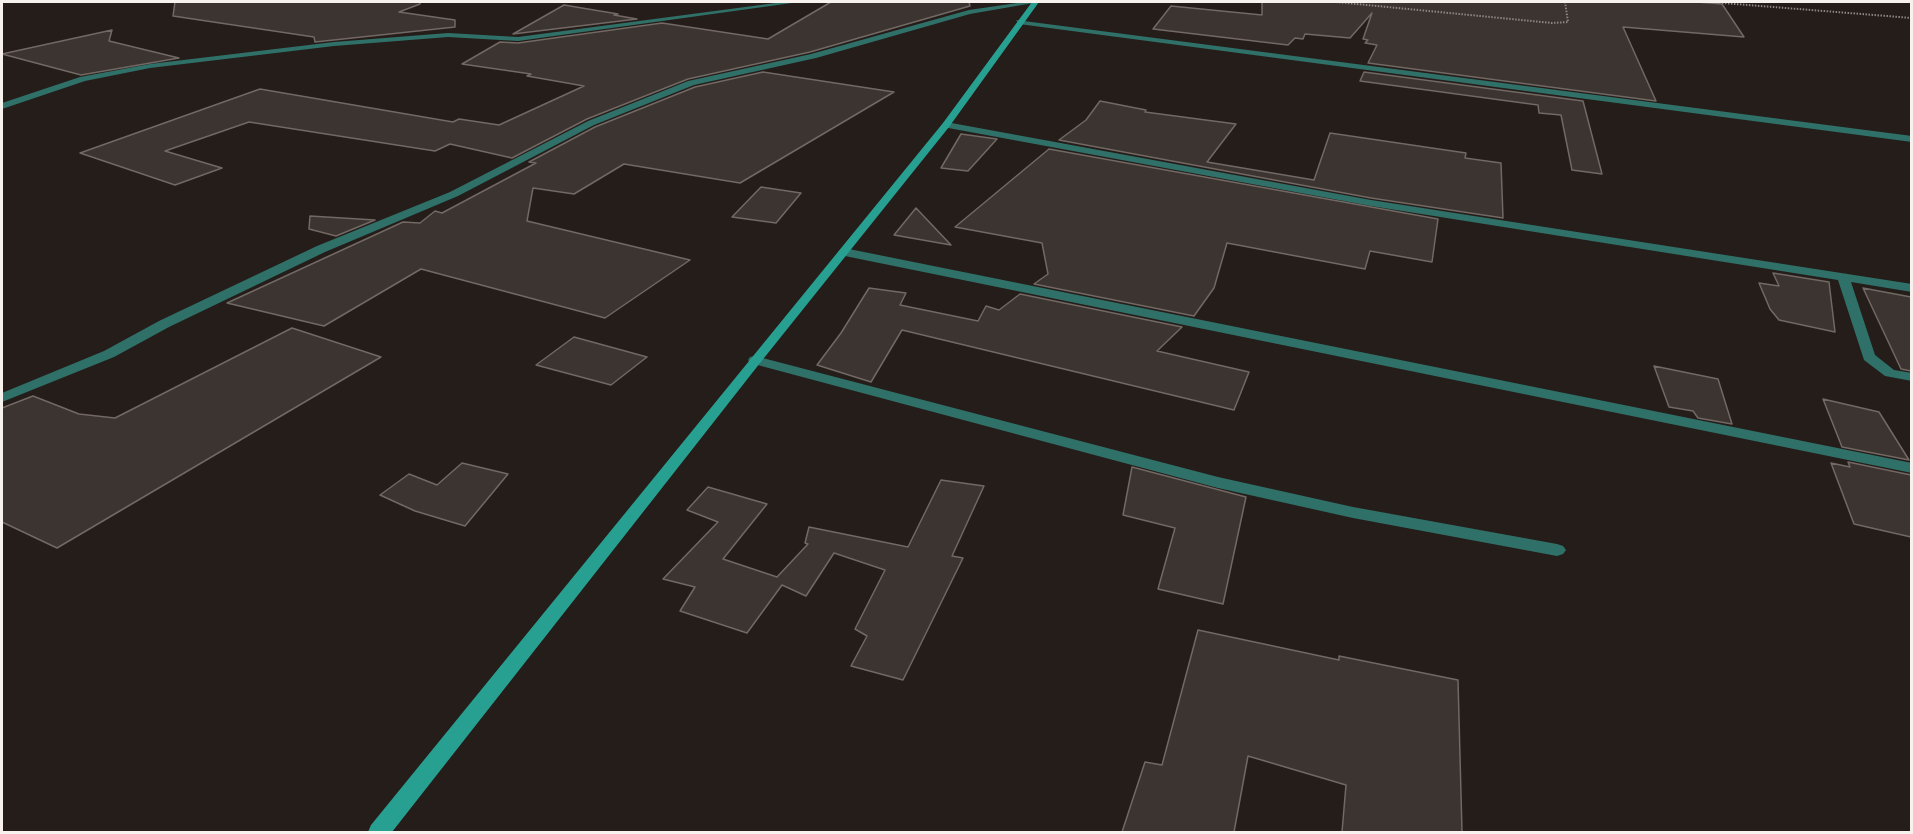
<!DOCTYPE html>
<style>
body{margin:0}
#map{position:relative;width:1913px;height:834px;overflow:hidden;background:#251d1a;font-family:"DM Sans",sans-serif}
canvas{display:block}
.frame{position:absolute;inset:0;border:3px solid #f8f2ef;pointer-events:none}
</style>
<div id="map">
<canvas width="1913" height="834"></canvas>
<div class="frame"></div>
</div>
<script>
const context = document.querySelector('canvas').getContext('2d');
context.lineJoin = 'round';
function fill(path, color) { context.fillStyle = color; context.fill(path, 'evenodd'); }
function trace(path, color, width, dash) { context.strokeStyle = color; context.lineWidth = width; context.lineCap = dash ? 'butt' : 'round'; context.setLineDash(dash || []); context.stroke(path); }
const building = new Path2D(`
 M175,2H420V4L399,12L455,20V27L315,42L314,37L173,16Z
 M831,2H969L970,6L810,52L688,79L587,119L512,158L450,144L435,151L249,122L165,151L222,168L175,185L80,153L260,89L453,122L459,119L499,125L584,86L527,76L531,74L462,64L500,42L518,43L662,23L768,39Z
 M1262,2H1696L1722,4L1744,37L1623,27L1656,101L1368,63L1377,45L1365,43L1368,40L1363,39L1372,13L1350,38L1305,34L1303,39L1295,38L1288,45L1153,29L1171,6L1262,15Z
 M564,5L618,14L614,15L637,19L513,34Z
 M112,30L109,41L179,58L81,75L2,54Z
 M763,72L894,92L740,183L624,164L574,194L533,188L527,221L690,260L605,318L421,269L324,326L227,303L403,222L420,223L435,211L442,213L536,163L529,162L595,127L695,87Z
 M1364,72L1583,101L1602,174L1572,170L1561,115L1539,113L1538,105L1360,81Z
 M1100,101L1146,110L1145,112L1236,124L1207,162L1314,180L1330,133L1466,153L1465,158L1501,163L1503,218L1371,198L1059,140L1086,120Z
 M961,134L997,139L968,171L941,168Z
 M1049,149L1438,219L1432,262L1370,251L1365,269L1227,243L1214,288L1194,316L1034,284L1048,274L1042,243L955,227Z
 M761,187L801,193L776,223L732,217Z
 M916,208L951,245L894,235Z
 M310,216L375,220L336,236L309,229Z
 M1773,273L1829,282L1835,332L1779,320L1770,309L1759,283L1779,286Z
 M869,288L906,293L900,305L978,321L986,306L999,310L1020,294L1182,327L1157,351L1249,372L1234,410L902,330L871,382L817,365L841,333Z
 M1863,288L1911,297V371L1901,369Z
 M292,328L381,357L57,548L2,522V408L33,396L79,414L115,418Z
 M574,337L647,357L611,385L536,365Z
 M1654,366L1718,379L1732,424L1698,418L1693,411L1669,407Z
 M1823,399L1879,412L1909,460L1842,447Z
 M1848,462L1911,475V537L1854,524L1831,463L1850,467Z
 M462,463L508,474L465,526L415,511L380,495L409,474L437,485Z
 M1132,467L1246,497L1223,604L1158,589L1175,528L1123,515Z
 M941,480L984,486L952,556L963,558L903,680L851,666L867,636L855,629L885,570L834,553L806,596L782,585L747,633L680,611L695,587L663,579L718,522L687,510L708,487L767,504L723,559L777,577L808,544L805,543L809,527L908,547Z
 M1198,630L1339,660V656L1458,680L1462,832H1342L1346,785L1248,756L1234,832H1122L1145,762L1162,765Z`);
fill(building, '#3c3430');
trace(building, '#726864', 1.5);
trace(new Path2D(`
 M1336,2L1552,23L1568,22L1565,2
 M1710,2L1912,18`), '#8d8683', 2, [1.5, 1.5]);
fill(new Path2D(`
 M783,2H799L518,41L448,37L334,46L150,68L85,81L2,109V103L80,77L150,64L334,42L448,33L518,37Z
 M1024,2H1039L970,14L816,58L694,85L594,125L458,196L325,252L169,327L114,357L2,402V393L104,351L159,321L317,246L450,192L588,121L688,81L811,54L969,10Z
 M1016,20L1912,136V142L1019,24Z
 M946,122L1371,200L1912,284V292L1851,282L1875,355L1894,370L1912,373V381L1885,376L1864,360L1838,280L1371,206L943,127V123Z
 M844,248L1912,463V473L840,255L838,252Z
 M755,356L1218,477L1353,507L1557,544L1563,546L1566,550L1563,554L1557,556L1353,518L1218,488L750,363L748,360L750,357Z`), '#2f7168');
fill(new Path2D(`
 M1032,2H1039L949,127L760,363L392,832H368L371,825L943,123Z`), '#28a091');
</script>
